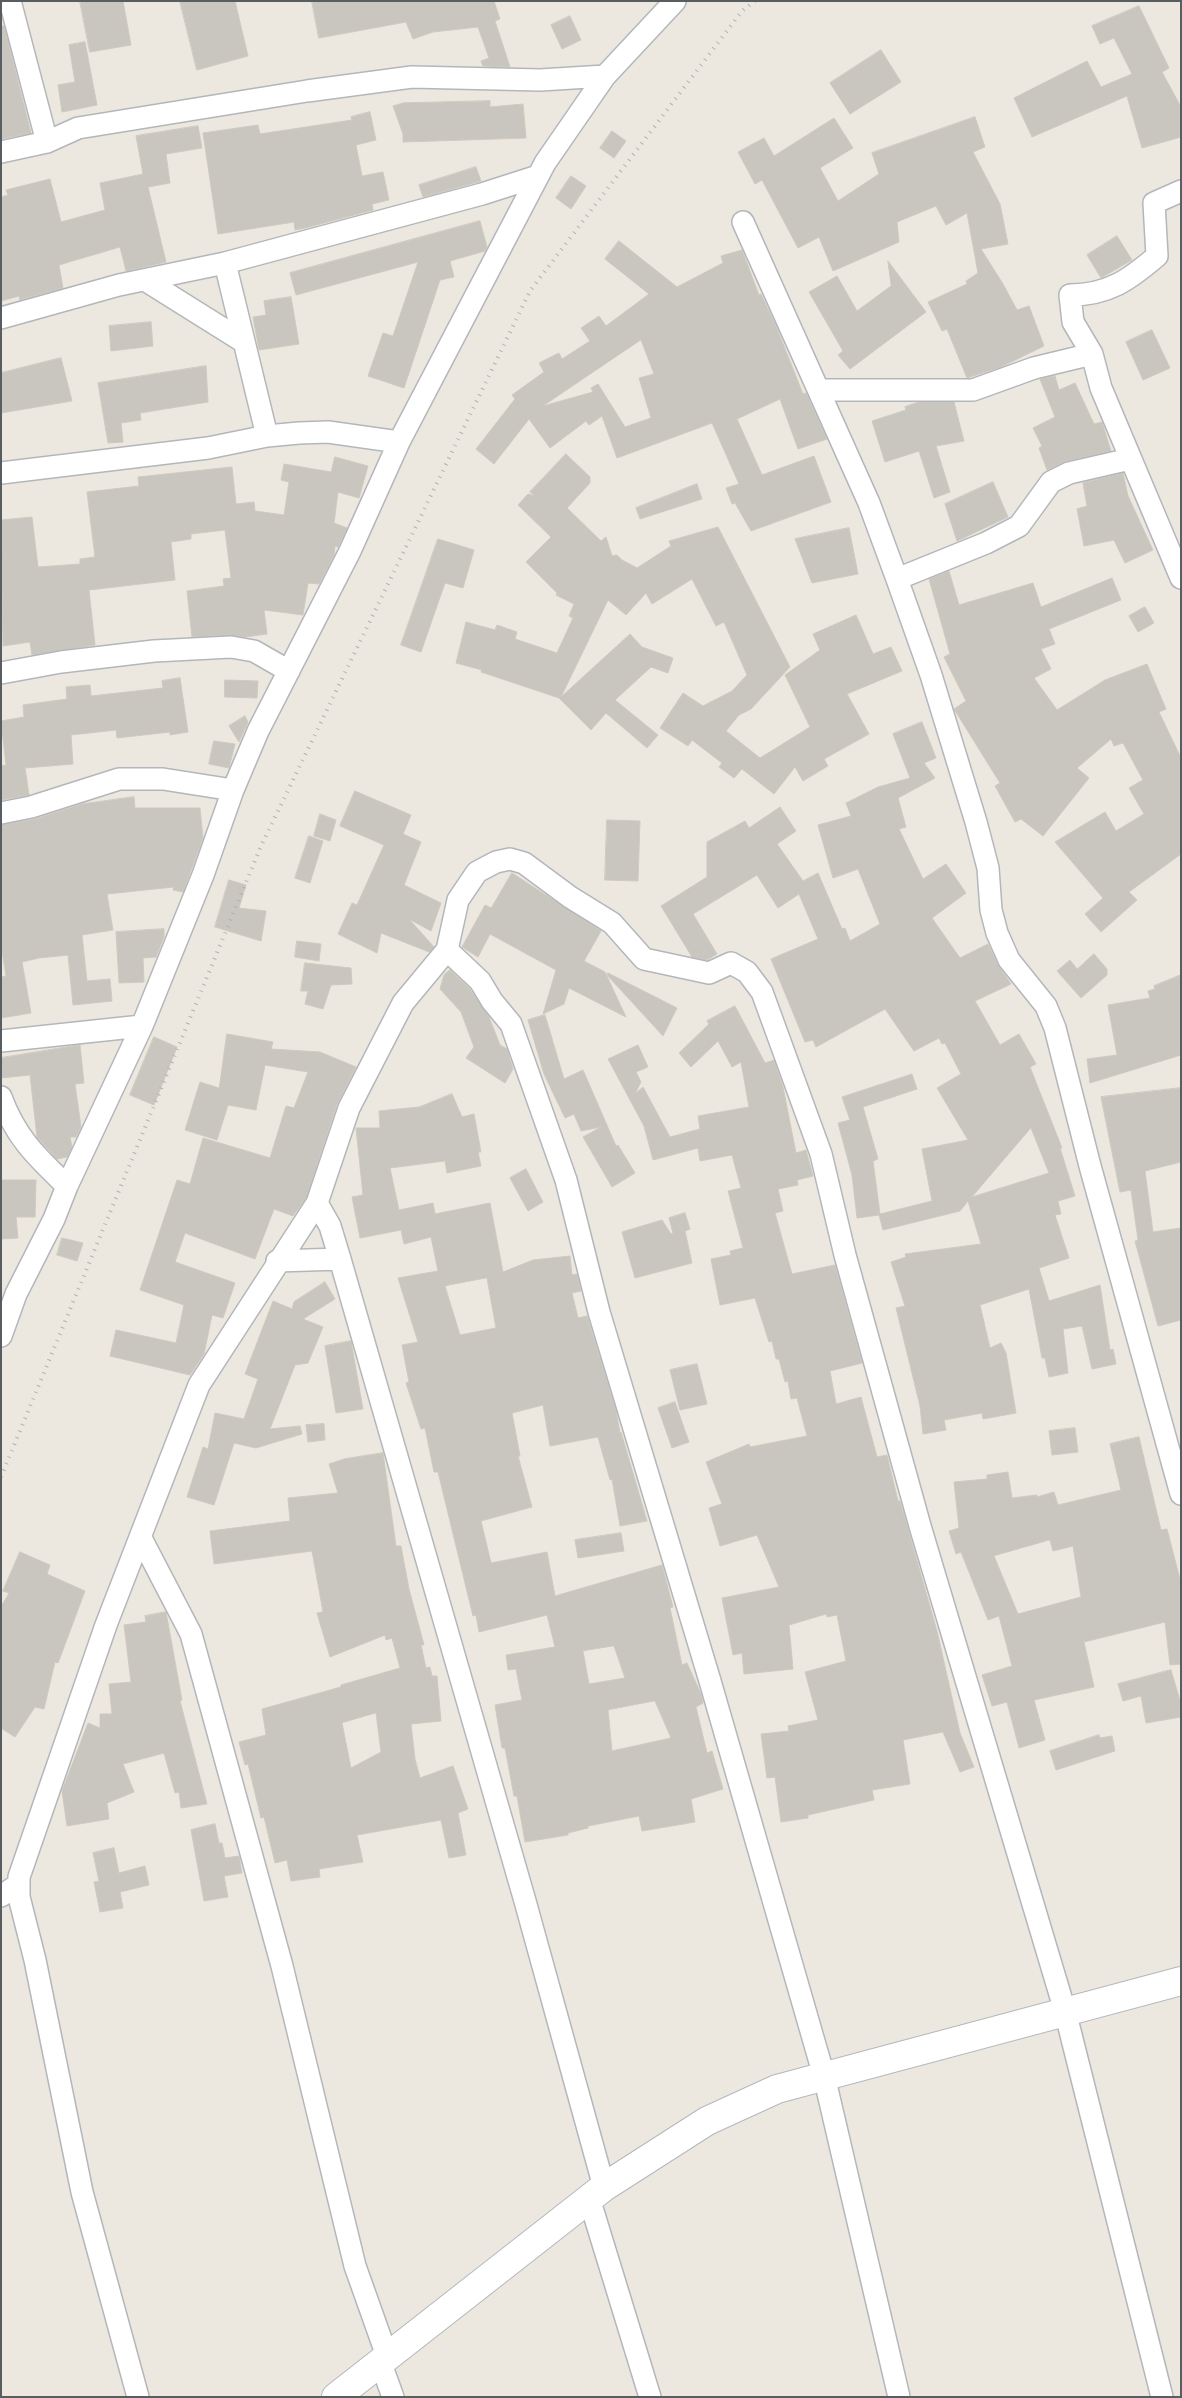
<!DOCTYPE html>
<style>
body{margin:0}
#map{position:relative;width:1182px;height:2398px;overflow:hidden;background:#ece8df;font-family:Barlow,sans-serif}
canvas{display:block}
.frame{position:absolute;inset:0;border:2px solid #585d61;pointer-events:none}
</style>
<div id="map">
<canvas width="1182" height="2398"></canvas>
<div class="frame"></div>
</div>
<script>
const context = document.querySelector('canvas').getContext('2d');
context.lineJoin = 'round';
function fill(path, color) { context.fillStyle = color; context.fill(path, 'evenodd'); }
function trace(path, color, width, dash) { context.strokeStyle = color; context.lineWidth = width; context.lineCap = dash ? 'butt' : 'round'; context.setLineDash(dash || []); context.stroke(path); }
const building = new Path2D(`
 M80,1H123L131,45L90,52Z
 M180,1H235L248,56L197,70Z
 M312,1H494L500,19L495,21L510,67L483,66L481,61L489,58L478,27L433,32L413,39L406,22L319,38Z
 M1139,6L1169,68L1162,72L1181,107V137L1142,148L1127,96L1032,137L1014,98L1087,61L1101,87L1132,74L1114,38L1100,44L1092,26Z
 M570,16L581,40L562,49L551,25Z
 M1,26H4L31,133L1,139Z
 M85,42L97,105L62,112L58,85L75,82L69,45Z
 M881,50L901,82L850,114L830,83Z
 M490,101V107L523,104L526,138L403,142V134L393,106L403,103Z
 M370,112L376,140L356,145L362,176L383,172L389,200L372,204L373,210L305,228L295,230L294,222L218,234L203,133L258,125L260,134L352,120L351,117Z
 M975,117L985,147L973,152L1000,204L1008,244L981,249L1003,284L1017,310L1029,306L1044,346L1001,367L967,378L947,329L942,331L928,302L967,284L966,281L978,273L967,213L946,225L936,206L897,222L899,242L833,271L819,237L798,248L762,180L755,184L738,152L764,138L774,156L834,118L853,148L820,168L838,201L879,174L872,153Z
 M198,126L202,148L166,154L170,183L148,187L166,262L126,271L120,247L59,265L63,288L22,299L20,300L19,296L1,301V197L8,195L6,190L50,179L61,222L105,210L100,183L143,174L136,136Z
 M612,131L626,141L614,158L600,148Z
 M476,167L481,181L423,197L419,185Z
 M571,176L586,186L571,209L556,198Z
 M480,221L487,247L485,251L450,261L454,277L440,280L404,388L368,376L383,333L393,336L418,262L296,295L290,273Z
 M1117,236L1132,260L1101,278L1087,255Z
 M619,241L677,287L723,263L721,256L742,250L759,295L761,294L776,326L803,394L806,393L827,439L798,449L780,399L737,419L762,475L814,456L831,502L751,531L735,503L732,504L726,488L739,484L712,423L617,458L602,416L589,425L586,421L550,448L529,419L494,464L476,449L515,399L512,395L544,372L539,363L559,353L562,359L590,341L581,328L599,316L606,326L649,294L605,259ZM641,340L654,374L639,378L651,418L625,427L598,384L591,388L593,392L543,406Z
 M888,261L926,312L850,369L838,355L843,351L809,292L837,276L857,311L891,286Z
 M291,297L299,344L259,350L253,317L266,315L264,301Z
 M151,322L153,346L111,351L109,326Z
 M1152,330L1170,368L1143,380L1126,342Z
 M61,358L72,401L1,413V373Z
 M206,366L208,402L140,413L141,420L121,423L123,442L108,443L98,383Z
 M1055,376L1059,390L1075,383L1094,424L1102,422L1111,451L1066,461L1047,470L1039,448L1042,446L1033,428L1055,417L1040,379Z
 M919,402H954L964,441L936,446L950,492L934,498L919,451L885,462L872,421L906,410L905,407Z
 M566,454L590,477V483L567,508L601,541L606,537L612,556L617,555L622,560L637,568L671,546L669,541L718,527L790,667L751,709L739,715L726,731L760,758L810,727L785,675L820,650L813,634L856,615L873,654L891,647L902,671L847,694L869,734L824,759L828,766L803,781L795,767L774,794L742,769L734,778L719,767L722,763L692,740L688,746L660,728L683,693L703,706L732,691L747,675L724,622L716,626L692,579L652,604L646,593L626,615L608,600L561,697L630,634L642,647L673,658L668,673L651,667L615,700L658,735L647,748L606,713L591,730L559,698L481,672L482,670L456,663L466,622L495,630L497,625L517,632L515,639L557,653L573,618L569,616L574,604L556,595L557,593L526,562L551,537L518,505L528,494L535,496L530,492Z
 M335,457L368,466L359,498L338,492L334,523L347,528L338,547L335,546L334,555L319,584L308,583L303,615L264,610L267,634L245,637L231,635L192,637L187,591L224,586L223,579L231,578L225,530L191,534V539L171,542L175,580L89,590L95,645L32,655L30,642L3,646L1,520L32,517L38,567L80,564V559L95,557L87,492L139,486L138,477L232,467L236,504L254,502L255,511L284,515L289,482L281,480L284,464L331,472Z
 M1123,473L1128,496L1153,550L1125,563L1114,540L1084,546L1077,509L1087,506L1083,483Z
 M993,482L1008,517L957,541L945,504Z
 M697,484L702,499L640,519L636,508Z
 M849,528L858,574L812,583L795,539Z
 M438,539L474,550L463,588L445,583L421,652L401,645Z
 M949,571L959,605L1033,583L1041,607L1112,578L1121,600L1049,629L1055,644L1041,649L1051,669L1034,678L1057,710L1105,680L1147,664L1166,709L1159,712L1181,758V854L1129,892L1137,900L1101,932L1085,914L1103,898L1055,842L1105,812L1116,831L1144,814L1129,788L1143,780L1123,743L1114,746L1111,739L1077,768L1089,778L1043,836L1021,819L1015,822L995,786L1000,783L954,709L966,701L944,657L950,654L929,579Z
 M1145,607L1154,623L1138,632L1129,616Z
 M180,678L188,732L170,735V732L117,738L116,730L71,735L73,764L25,768L29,795L1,800V766L6,765L1,721L24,717L23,705L67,699L66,687L90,685L91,696L163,688L162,681Z
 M225,680L258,681L257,698L225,697Z
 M245,716L248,722L239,742L229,726Z
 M922,722L936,758L924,763L935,778L898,798L906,827L899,829L923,879L946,864L966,893L932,918L960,958L988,944L998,965L1011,984L975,1001L1000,1045L1019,1034L1036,1064L1030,1067L1062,1148H1060L1075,1196L1058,1201L1061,1214L1055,1215L1069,1258L1039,1268L1049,1301L1100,1285L1110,1350L1113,1349L1116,1364L1092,1369L1082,1326L1063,1329L1068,1373L1049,1377L1045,1358H1042L1029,1289L980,1305L990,1348L1001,1343L1006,1353L1016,1413L983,1419L982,1413L944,1420L946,1430L923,1434L920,1406L896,1308L905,1306L891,1262L906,1257L905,1254L981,1244L968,1201L960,1211L883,1230L879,1215L857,1218L852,1175L838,1123L850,1120L842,1097L912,1074L917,1089L863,1107L878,1159L873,1161L880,1214L932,1201L922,1149L968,1140L937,1088L961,1074L945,1043L942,1044L939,1038L914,1051L885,1009L816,1047L813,1040L805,1042L771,959L818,939L799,894L778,908L757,875L693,914L717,954L707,960L692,957L661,906L707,877V842L745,821L749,828L780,807L796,831L777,844L803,881L818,873L842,929L845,928L850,941L880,924L858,869L833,878L818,825L851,816L846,803L878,787L910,778L893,734ZM1031,1128L1049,1173L972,1197Z
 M214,741L235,744L229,768L209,764Z
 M355,791L411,815L403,834L421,842L404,885L441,903L431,931L409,919L434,947L429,952L381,933L377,953L338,934L352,903L357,905L384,845L340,826Z
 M134,797L135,808H200L203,838L183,892L173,890L174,887L107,894L113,930L82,935L87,981L110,979L112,1001L73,1005L68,955L39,958L22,962L31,1013L1,1018V977L6,976L1,945V825L35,819L82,804Z
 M320,814L336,820L330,841L314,836Z
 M607,820L640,821L638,881L605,880Z
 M309,836L323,841L310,883L295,878Z
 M512,873L601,931L584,961L605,972L626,1017L569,988L564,1004L543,1014L556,970L490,934L478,957L462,947L485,905L491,908Z
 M229,880L246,885L239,908L266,911L261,941L215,927Z
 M164,929V937L156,957L143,958L144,982L119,983L116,932Z
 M297,941L321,944L319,961L295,957Z
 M1094,954L1107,969V975L1081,998L1057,971L1070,960L1077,969Z
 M305,963L351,968L352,984L331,985L323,1009L305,1004L308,991H301Z
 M450,970L470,989L489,1017L500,1045L507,1049L513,1069L505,1083L466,1058L474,1047L461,1012L440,989L444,975Z
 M608,973L677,1008L663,1036L607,975Z
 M1181,975V1055L1090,1083L1087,1059L1117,1055L1108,1005L1150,998L1148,991L1155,989L1154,986Z
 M735,1006L765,1063L774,1060L783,1087L796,1153L806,1150L813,1176L797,1180L798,1185L778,1189L783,1211L775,1213L792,1274L835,1265L862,1363L830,1371L836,1404L861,1397L877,1457L887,1455L898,1501H900L937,1631L960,1733L974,1767L960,1772L943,1732L903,1740L910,1784L872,1790L874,1800L808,1815V1818L781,1822L775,1777L767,1778L761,1734L789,1731L788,1726L818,1720L805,1672L846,1661L837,1615L827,1617L826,1614L789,1625L793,1669L744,1674L742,1653L733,1655L722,1598L779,1587L757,1535L720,1546L709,1508L722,1504L706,1462L749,1444L750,1447L807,1436L797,1398L791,1399L788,1381L785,1382L779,1359H776L772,1341L769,1342L755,1298L720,1305L711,1259L731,1255L730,1251L743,1248L728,1191L741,1188L732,1155L700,1161L698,1148L653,1160L644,1126L608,1059L638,1045L648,1067L636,1072L641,1082L635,1094L643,1087L670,1137L700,1129L698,1116L749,1107L741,1062L732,1067L718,1041L691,1067L679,1053L709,1024L707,1021Z
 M545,1015L564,1079L583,1070L616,1146L618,1145L635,1173L612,1187L583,1137L601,1127L581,1131L574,1114L565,1118L544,1074L528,1020Z
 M227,1034L273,1042L271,1049L320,1052L356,1067L337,1104L306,1198L293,1216L274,1209L255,1259L185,1233L175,1262L235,1283L223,1318L212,1315L204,1354L190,1375L110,1356L116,1330L176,1343L184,1305L140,1290L177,1180L190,1184L203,1138L270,1158L286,1106L294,1108L308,1072L265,1065L256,1110L228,1105L217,1140L185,1130L200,1082L219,1088Z
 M154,1037L177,1047L154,1105L130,1095Z
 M80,1045L84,1083L75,1084L81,1127L76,1137H70L72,1147L67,1157L57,1159L37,1137L30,1075L1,1078V1058Z
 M1181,1088V1162L1145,1171L1153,1232L1181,1228V1320L1158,1326L1135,1241L1138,1240L1131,1190L1120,1192L1101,1097Z
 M452,1094L462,1117L474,1114L481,1152H478L481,1166L447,1173L445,1161L390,1168L399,1210L433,1203L435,1214L490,1203L503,1272L533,1260L570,1256L572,1275L577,1274L581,1291L572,1293L578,1318L587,1316L616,1410L620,1433L621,1432L647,1521L620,1526L612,1479L610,1480L598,1437L550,1446L543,1405L512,1413L520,1456H518L532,1507L481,1521L491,1563L547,1552L555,1596L662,1565L673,1607L670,1608L682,1665L687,1663L701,1694L703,1703L696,1707L707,1753L712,1751L723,1789L691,1799L695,1822L642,1831L639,1816L588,1826V1828L568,1833V1835L525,1842L517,1796H514L505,1748H502L495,1705L522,1700L516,1669L508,1670L506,1655L555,1647L547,1615L479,1632L476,1615L473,1616L438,1472H434L425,1428L421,1429L406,1383L409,1382L402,1345L418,1342L398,1278L438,1271L431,1237L404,1244L401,1230L360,1238L352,1197L363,1195L356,1128H380L379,1111L419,1107ZM487,1278L496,1328L460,1335L445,1286ZM614,1646L625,1678L589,1684L583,1651ZM655,1701L671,1738L612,1751L608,1710Z
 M526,1169L543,1202L528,1211L510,1178Z
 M1,1180H36L35,1217H16L18,1238L1,1239Z
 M685,1213L690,1229L685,1231L692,1263L635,1278L622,1232L662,1220L671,1234L673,1233L669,1218Z
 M62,1238L83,1243L77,1261L57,1255Z
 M325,1282L335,1299L303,1319L323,1327L308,1363L295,1365L270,1429L300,1426L302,1434L256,1448L234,1443L214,1505L187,1497L203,1447L208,1449L215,1413L244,1419L258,1379L245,1374L273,1301L292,1309L294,1302Z
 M351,1341L363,1409L336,1413L325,1346Z
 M697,1364L707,1404L680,1410L670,1370Z
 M675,1402L689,1442L672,1448L658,1408Z
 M324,1424L325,1440L308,1442L306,1425Z
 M1075,1428L1078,1452L1052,1455L1049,1431Z
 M1139,1437L1161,1530L1167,1529L1181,1583V1664L1170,1665L1165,1622L1084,1642L1094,1687L1034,1700L1045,1740L1019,1748L1007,1702L992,1706L982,1675L1012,1666L999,1616L988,1620L961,1552L956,1554L949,1531L959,1528L954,1482L987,1479V1475L1008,1472L1012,1498L1037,1495V1497L1054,1492L1058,1505L1121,1490L1110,1444ZM1050,1540L1053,1551L1073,1546L1081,1597L1018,1614L994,1556Z
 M383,1453L396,1546H401L409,1589L424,1645H421L426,1668L430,1667L432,1676H437L441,1721L411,1724L415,1759L420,1778L453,1766L468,1809L458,1813L466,1855L449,1858L441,1820L357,1835L363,1862L319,1869L320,1877L291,1881L287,1860L275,1863L264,1817L261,1818L248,1764L245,1765L239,1742L266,1735L262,1709L341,1687V1685L400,1668L392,1638L386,1640L385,1635L330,1657L317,1613L323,1612L312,1551L214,1564L210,1531L290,1521L288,1498L338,1493L329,1464L344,1459ZM376,1713L381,1752L351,1768L342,1723Z
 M621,1533L624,1551L578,1558L575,1540Z
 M20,1552L50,1565L47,1574L85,1591L58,1663L55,1662L44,1709L35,1707L15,1737L1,1728V1607L9,1593L3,1591Z
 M166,1612L182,1700L180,1701L207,1804L181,1808L179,1792L175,1793L164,1753L123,1764L134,1792L107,1803L109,1819L67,1826L62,1791L88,1723L100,1728V1714H112L109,1684L131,1682L124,1625L146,1622L145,1616Z
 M1171,1670L1181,1704V1717L1146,1723L1141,1696L1123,1701L1118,1684Z
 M1099,1735L1100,1738L1112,1736L1115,1751L1056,1770L1050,1751Z
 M215,1824L219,1843H222L225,1858L239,1856L242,1873L224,1876L228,1897L204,1901L191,1830Z
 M114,1848L119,1873L145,1866L149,1885L120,1892L123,1908L100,1912L94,1882L99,1881L93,1853Z`);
fill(building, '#c9c5bf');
trace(building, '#d0c9be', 1);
const street = new Path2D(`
 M10,1L47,142
 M1,152L47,142L78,128L307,91L412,77L540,80L605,76
 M1181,191L1154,203L1157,256C1129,280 1108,295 1070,295L1073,322L1092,354L1101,388L1181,578
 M743,222L869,503L897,579L931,675L976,822L988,868L991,910L997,933L1009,960L1046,1006L1055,1028L1090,1166L1181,1494
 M225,263L267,436
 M145,280L244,342
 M1,318L119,285L225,263L482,194L538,176
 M820,390H973L1034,368L1092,354
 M1,473L208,448L267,436L299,433L328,432L399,442
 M897,579L986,543L1019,526L1051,482L1069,473L1130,459
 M1,673L61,662L154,651L231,647L254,651L289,671
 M1,813L31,807L119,779H163L233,790
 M447,950L480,981L492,1001L511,1024L566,1180L599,1312L710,1681L824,2076L899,2397
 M1,1041L142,1026
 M1,1097C16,1138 37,1157 67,1186
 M317,1203L330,1226L340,1259L525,1901L604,2187
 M277,1261L340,1259
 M1,1336L16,1294L54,1219L67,1186L142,1026L203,875L233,790L258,731L350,551L399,442L545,163L605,76L675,1
 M141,1538L191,1634L282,1966L355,2266L387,2356
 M1,1896L19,1884
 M589,2198L650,2397
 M380,2361L393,2397
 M138,2397L82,2192L35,1960L19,1897V1877L106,1625L199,1385L317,1203L349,1108L403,1003L447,950L458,900L477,872L496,862L510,859L524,863L570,897L612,923L644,959L709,973L731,963L747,972L762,992L821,1154L845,1255L920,1526L1065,2011L1162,2397`);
const secondary = new Path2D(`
 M336,2397L604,2187L707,2121L777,2089L1181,1981`);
trace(street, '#b3b7bb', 24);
trace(secondary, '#b3b8bd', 30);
trace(street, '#fff', 21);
trace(secondary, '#fff', 28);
trace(new Path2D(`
 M1,1477L261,846L530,291L742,11L755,1`), '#b1b2b2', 4, [1, 6]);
</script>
